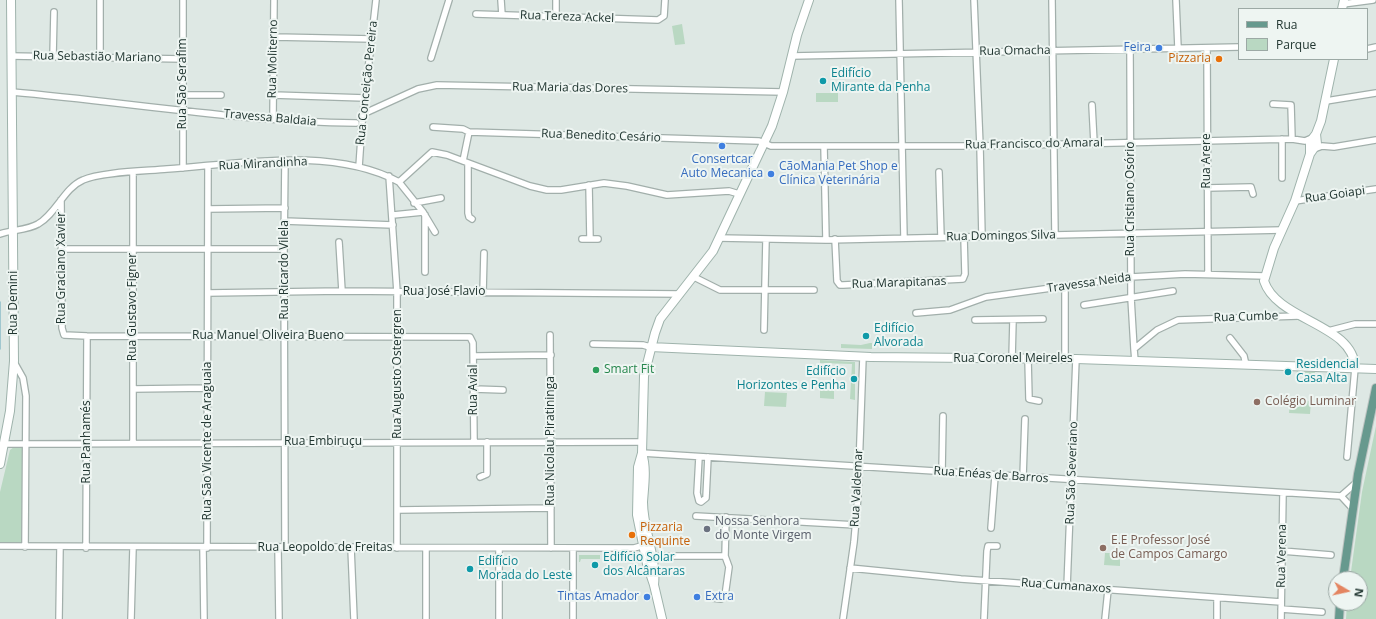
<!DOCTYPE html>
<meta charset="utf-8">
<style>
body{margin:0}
#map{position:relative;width:1376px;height:619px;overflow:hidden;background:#dee8e4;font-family:"Open Sans",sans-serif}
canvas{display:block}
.legend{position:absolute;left:1238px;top:8px;width:130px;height:52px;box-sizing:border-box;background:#eef5f2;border:1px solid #9ca9a5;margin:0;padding:5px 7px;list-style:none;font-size:12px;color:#213631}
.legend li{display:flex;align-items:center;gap:8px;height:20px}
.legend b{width:20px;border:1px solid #9ca9a5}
.north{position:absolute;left:1328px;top:571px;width:40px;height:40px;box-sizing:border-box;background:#eef5f2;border:1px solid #9ca9a5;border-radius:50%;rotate:99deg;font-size:11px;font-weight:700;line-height:16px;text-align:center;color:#213631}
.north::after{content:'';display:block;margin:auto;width:14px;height:18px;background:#e48561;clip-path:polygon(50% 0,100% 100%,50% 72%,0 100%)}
</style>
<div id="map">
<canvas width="1376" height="619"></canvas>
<ul class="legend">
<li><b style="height:5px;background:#67998e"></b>Rua</li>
<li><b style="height:11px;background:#b9d8c2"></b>Parque</li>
</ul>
<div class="north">N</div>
</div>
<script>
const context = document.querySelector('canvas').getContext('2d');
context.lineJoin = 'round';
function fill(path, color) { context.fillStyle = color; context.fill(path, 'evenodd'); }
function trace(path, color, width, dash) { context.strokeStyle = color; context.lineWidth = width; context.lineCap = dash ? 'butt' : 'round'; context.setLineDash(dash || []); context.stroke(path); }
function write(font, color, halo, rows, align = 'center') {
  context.font = font + ' "Open Sans",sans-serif'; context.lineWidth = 4; context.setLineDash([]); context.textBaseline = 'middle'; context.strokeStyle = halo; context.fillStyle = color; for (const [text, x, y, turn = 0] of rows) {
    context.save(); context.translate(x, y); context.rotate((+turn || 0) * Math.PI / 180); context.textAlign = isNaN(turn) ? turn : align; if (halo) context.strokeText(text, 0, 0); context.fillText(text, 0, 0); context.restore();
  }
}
fill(new Path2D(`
 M682,24L685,44L675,45L672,26Z
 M816,93H838V102H816Z
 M870,343H872V349L841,348V344L861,345Z
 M820,360L855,362V400L850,399L852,364L820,363Z
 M1297,371L1315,372L1314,376H1296Z
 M820,389H834V399L820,398Z
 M765,392L787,393L786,407L764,406Z
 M1290,400L1311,401L1310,414L1289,413Z
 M1376,426V619H1346L1347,603H1360V579H1350L1362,492Z
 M14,447L22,448L24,450L22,544L0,542V492L10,450Z
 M1105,553H1120V566L1104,565Z
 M579,555H600V559H581L580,562H579Z`), '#b9d8c2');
trace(new Path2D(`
 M0,302V349`), '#8bbdc9', 1.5);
const street = new Path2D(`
 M183,0V168
 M501,0L502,15
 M899,0L904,238
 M974,0L980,146L982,237
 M1052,0L1055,235
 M1176,0L1178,48
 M1343,4L1373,0
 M476,14L658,20L664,16L665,0
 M556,17V0
 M274,37L372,39
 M1207,48L1208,274
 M1130,49L1131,298L1134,349
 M1367,49L1376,47
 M11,56L183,59
 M53,56L54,12
 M792,56L1239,47
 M100,58V0
 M431,58L449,0
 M12,92C127,102 241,122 356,123
 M183,95H221
 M273,95L365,98
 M1326,101L1376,93
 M1273,104L1291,105L1292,139
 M1092,105L1094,143
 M363,114L418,89L437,85L783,92
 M273,118L274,0
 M433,127L463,129L469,132
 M824,146L826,240
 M1314,149L1322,146L1334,147L1376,140
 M463,161L469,132L759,141L771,146H980L1292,139L1305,141L1312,138
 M468,163V213L469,217L472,219
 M359,167L362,123L376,0
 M939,172L941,237
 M389,176L397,292V548
 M1282,178V139
 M399,182L423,212L435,232
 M589,185L590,239
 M1207,188L1251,187L1253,194
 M61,200L62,328L64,335L87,336L470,337L473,343L474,442
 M1295,201L1376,189
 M414,203L441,198
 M208,209L285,208
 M393,215L423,212
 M425,215V272
 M284,221L393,225
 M0,234C11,230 28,230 38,224C56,214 64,188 83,180C100,172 146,171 167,169C239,164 332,146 399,182L432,152L447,155L530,186L547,190H561L604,183L627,186L667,195L729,191L739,194
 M719,238L826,240L1282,230
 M582,239H598
 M835,239L837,281L840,285H843L963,279L965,274L964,237
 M339,242L342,291
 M62,249H284
 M694,277L720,290H814
 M1065,286V359
 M208,293L342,291L680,294
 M483,293L484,253
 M1084,305L1173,291
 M916,313L950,310L986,297L1131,277L1185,274L1265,276
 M975,320L1043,319
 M764,330L766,240
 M1328,331L1355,324H1376
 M550,335L551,548
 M1230,338L1244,356L1246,365
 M593,344L643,345L650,347
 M474,356L551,355
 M1012,359L1013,320
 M1028,359L1029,399L1039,401
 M1135,361L1134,349L1157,330L1178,320L1298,316
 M14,362L23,378L26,396L25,547
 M133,389L208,388
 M474,389L503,390
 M133,442V172
 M5,444L642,442
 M642,453L1341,496L1357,482
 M699,457L697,493L699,501L701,502L706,498L708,457
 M1347,457L1355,368
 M942,472L943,416
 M480,477L487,474V442
 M1023,477L1025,419
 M1341,496L1353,509
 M398,510L551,508
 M696,516L856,525
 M991,528L995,476
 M0,546L634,548L645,545
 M86,548L87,336
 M203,548L204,619
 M207,548L208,166
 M278,548L279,619
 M285,548L284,249L285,160
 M351,548L354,619
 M499,548V619
 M573,548V619
 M1282,551L1331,555
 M651,556H725
 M850,568L961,579L1281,602
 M1067,587L1076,359
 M712,598L721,599L725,596L729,567L725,556L726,517
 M1281,609L1322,612
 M59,619L60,547
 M131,619L133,548
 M426,619V548
 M843,619L854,542L858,496L863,357
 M984,619L987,551L988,546H997
 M1105,619L1108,590
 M1217,619V598
 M1281,619L1283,493`);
const secondary = new Path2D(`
 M1342,9L1344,0
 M1334,59L1321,121L1316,134L1310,142V154L1295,201L1274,248L1264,281C1277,321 1354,324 1355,368
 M1310,154L1317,144L1316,134
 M650,347L871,357L1076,359L1376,369
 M642,453L638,467L637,515L647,564L654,585L662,619
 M0,464L10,411L14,361L11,0
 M654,585C657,557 643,530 643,502C644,486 647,469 642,453L644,376L655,333L660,319L713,251L772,126L783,92L797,35L809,0`);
const primary = new Path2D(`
 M1343,579L1358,474L1376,388
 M1339,619L1340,603`);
trace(street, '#a2afab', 8);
trace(secondary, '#9fb3ac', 10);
trace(primary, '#bcc3c1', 10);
trace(street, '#fff', 5.5);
trace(secondary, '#fff', 8);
trace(primary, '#67998e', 8);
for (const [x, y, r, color] of [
 [1159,48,4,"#3f7fe0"],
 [1219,59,4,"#e8710a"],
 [823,81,4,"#0f9aa8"],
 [722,146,4,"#3f7fe0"],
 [771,174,4,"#3f7fe0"],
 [866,336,4,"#0f9aa8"],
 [596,370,4,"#2e9e5b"],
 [1288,372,4,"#0f9aa8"],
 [854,379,4,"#0f9aa8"],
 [1257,402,4,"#8d6e63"],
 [707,529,4,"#6b7280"],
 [632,535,4,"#e8710a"],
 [1103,548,4,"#8d6e63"],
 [595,565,4,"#0f9aa8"],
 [470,569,4,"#0f9aa8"],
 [647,597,4,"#3f7fe0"],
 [697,597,4,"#3f7fe0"]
]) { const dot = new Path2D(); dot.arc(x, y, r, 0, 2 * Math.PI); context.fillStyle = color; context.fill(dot); trace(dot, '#eef5f2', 1.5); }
write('12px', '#213631', '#eef5f2', [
 ["Rua Tereza Ackel",567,17,2],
 ["Rua Omacha",1015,51,-1],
 ["Rua Sebastião Mariano",97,57,1],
 ["Rua Moliterno",273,59,-89],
 ["Rua Conceição Pereira",367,83,-84],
 ["Rua São Serafim",183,84,-90],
 ["Rua Maria das Dores",570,88,1],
 ["Travessa Baldaia",270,118,5],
 ["Rua Benedito Cesário",601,136,2],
 ["Rua Francisco do Amaral",1034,144,-1],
 ["Rua Arere",1207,161,-90],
 ["Rua Mirandinha",263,164,-3],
 ["Rua Goiapi",1335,195,-8],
 ["Rua Cristiano Osório",1131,199,-90],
 ["Rua Domingos Silva",1001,236,-1],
 ["Rua Graciano Xavier",62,268,-90],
 ["Rua Ricardo Vilela",285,270,-90],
 ["Rua Marapitanas",899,283,-2],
 ["Travessa Neida",1089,283,-8],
 ["Rua José Flavio",444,292],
 ["Rua Demini",14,303,-90],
 ["Rua Gustavo Figner",133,307,-90],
 ["Rua Cumbe",1246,317,-2],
 ["Rua Manuel Oliveira Bueno",268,336],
 ["Rua Coronel Meireles",1013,359],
 ["Rua Augusto Ostergren",398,374,-90],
 ["Rua Avial",474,390,-90],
 ["Rua São Vicente de Araguaia",208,441,-90],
 ["Rua Nicolau Piratininga",551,441,-90],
 ["Rua Panhamés",87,442,-90],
 ["Rua Embiruçu",323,442],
 ["Rua São Severiano",1072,473,-88],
 ["Rua Enéas de Barros",991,475,4],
 ["Rua Valdemar",857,488,-87],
 ["Rua Leopoldo de Freitas",325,548],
 ["Rua Verena",1282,556,-89],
 ["Rua Cumanaxos",1066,586,4]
]);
write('12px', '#366cbe', '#eef5f2', [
 ["Feira",1151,48],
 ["Consertcar",722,160,"center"],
 ["Auto Mecanica",722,174,"center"],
 ["CãoMania Pet Shop e",779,167,"left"],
 ["Clínica Veterinária",779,181,"left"],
 ["Tintas Amador",639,597],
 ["Extra",705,597,"left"]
], 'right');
write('12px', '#c56008', '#eef5f2', [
 ["Pizzaria",1211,59],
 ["Pizzaria",640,528,"left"],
 ["Requinte",640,542,"left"]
], 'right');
write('12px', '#0d838f', '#eef5f2', [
 ["Edifício",831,74],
 ["Mirante da Penha",831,88],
 ["Edifício",874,329],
 ["Alvorada",874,343],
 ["Residencial",1296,365],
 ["Casa Alta",1296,379],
 ["Edifício",846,372,"right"],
 ["Horizontes e Penha",846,386,"right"],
 ["Edifício Solar",603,558],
 ["dos Alcântaras",603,572],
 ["Edifício",478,562],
 ["Morada do Leste",478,576]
], 'left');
write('12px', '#27864d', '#eef5f2', [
 ["Smart Fit",604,370]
], 'left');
write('12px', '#785e54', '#eef5f2', [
 ["Colégio Luminar",1265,402],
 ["E.E Professor José",1111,541],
 ["de Campos Camargo",1111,555]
], 'left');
write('12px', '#5b616d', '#eef5f2', [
 ["Nossa Senhora",715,522],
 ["do Monte Virgem",715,536]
], 'left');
</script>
